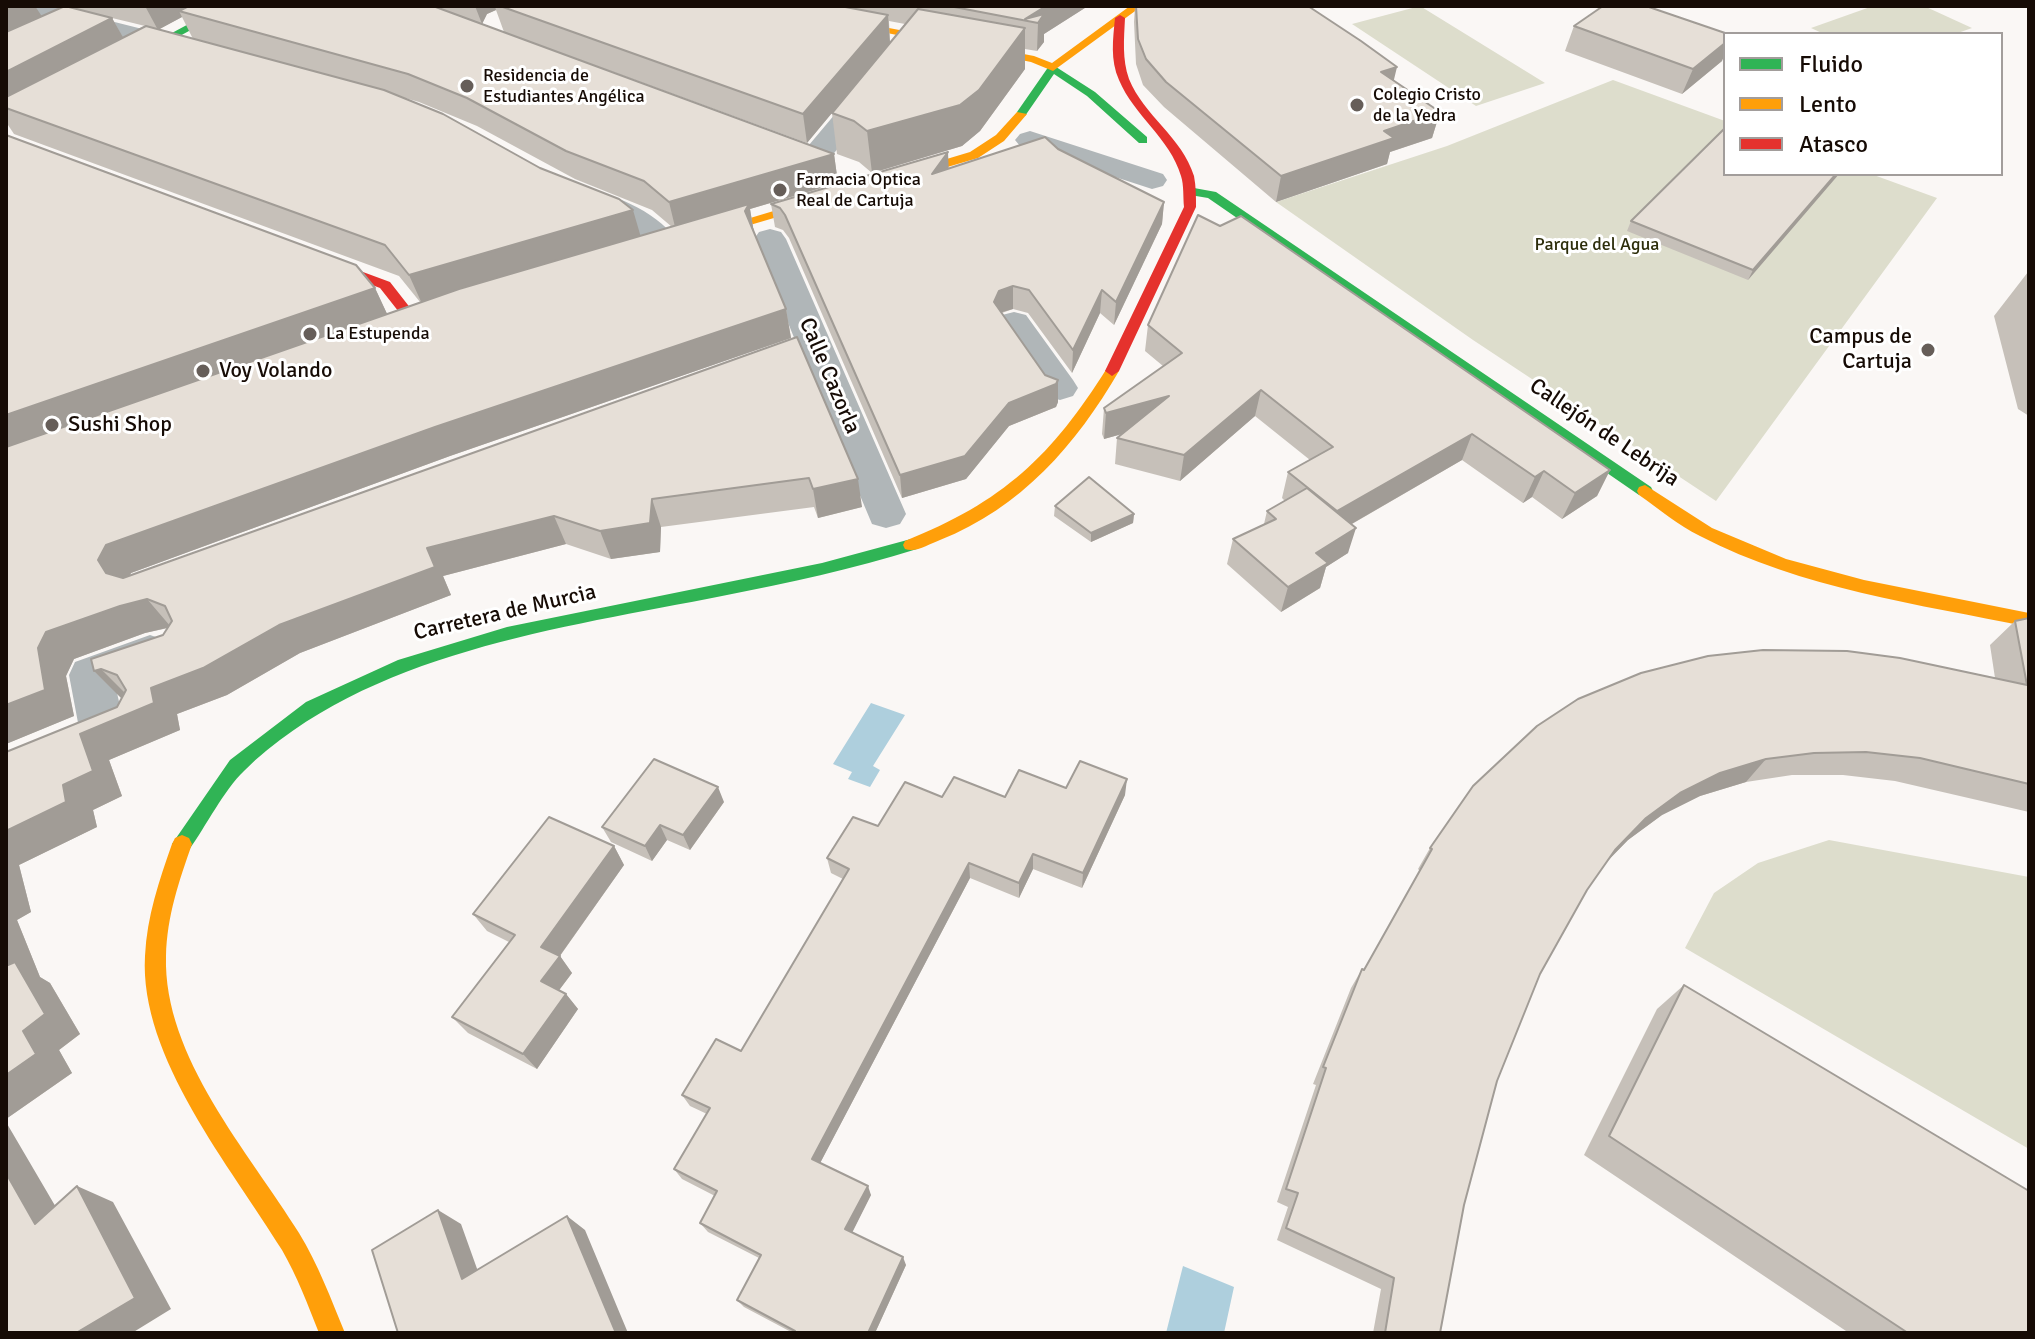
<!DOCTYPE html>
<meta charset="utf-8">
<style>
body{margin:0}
#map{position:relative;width:2035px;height:1339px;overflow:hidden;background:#faf7f5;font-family:Signika,sans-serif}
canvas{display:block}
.frame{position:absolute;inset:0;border:8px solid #160b05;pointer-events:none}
.legend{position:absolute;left:1723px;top:32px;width:280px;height:144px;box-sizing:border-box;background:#fff;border:2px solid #a29d9b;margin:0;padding:10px 14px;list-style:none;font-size:24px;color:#160b05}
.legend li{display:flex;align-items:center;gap:16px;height:40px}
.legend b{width:40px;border:2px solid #a29d9b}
</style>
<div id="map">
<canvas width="2035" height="1339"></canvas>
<div class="frame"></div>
<ul class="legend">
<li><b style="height:10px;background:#30b455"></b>Fluido</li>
<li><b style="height:10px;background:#ff9f0a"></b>Lento</li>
<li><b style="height:10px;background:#e5322d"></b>Atasco</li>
</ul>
</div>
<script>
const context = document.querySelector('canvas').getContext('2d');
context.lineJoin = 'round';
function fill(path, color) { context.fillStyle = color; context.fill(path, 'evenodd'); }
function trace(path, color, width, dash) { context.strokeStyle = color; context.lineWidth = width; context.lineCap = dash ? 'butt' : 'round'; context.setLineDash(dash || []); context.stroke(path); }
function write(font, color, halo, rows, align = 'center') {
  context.font = font + ' Signika,sans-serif'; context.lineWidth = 6; context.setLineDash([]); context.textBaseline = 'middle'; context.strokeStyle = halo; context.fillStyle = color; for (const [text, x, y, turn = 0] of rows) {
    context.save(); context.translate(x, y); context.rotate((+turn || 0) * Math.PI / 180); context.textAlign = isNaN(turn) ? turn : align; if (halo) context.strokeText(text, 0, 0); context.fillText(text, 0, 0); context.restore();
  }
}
fill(new Path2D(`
 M1420,6L1545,83L1476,106L1352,24Z
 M1873,6H1924L1972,28L1955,34H1824L1811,28Z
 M1613,80L1725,121V174H1871L1937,198L1716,501L1473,340L1276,202L1447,146Z
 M1829,840L2029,877V1149L1685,948L1714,893L1758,863Z`), '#ddc');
fill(new Path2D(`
 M871,703L905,715L873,766L880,770L870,787L848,779L852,772L833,764Z
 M1183,1266L1234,1287L1224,1333H1166Z`), '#aecfdd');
fill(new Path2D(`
 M7,6H51L198,43L201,49L198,55L188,57L11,11Z
 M872,80L882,82L886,88L831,157L811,166L800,163L796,157L809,145L862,82Z
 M1030,131L1163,174L1167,180L1163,186L1152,189L1020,146L1015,140L1020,134Z
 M581,187C621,197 658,212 682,246L677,253L666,256L655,253L628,227L570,203L566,196L570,189Z
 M770,229L781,232L786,239L906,514L900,524L886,528L872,524L804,362L748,382L735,378L730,370L735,362L795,340L754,239L759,232Z
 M1014,312L1026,315L1073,380L1078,388L1073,396L1060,400L1047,396L997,323L1002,315Z
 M150,635L165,640L172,652L165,664L115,684L125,728L118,741L102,747L86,741L79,728L69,675L75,662Z`), '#b0b6b8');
fill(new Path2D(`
 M222,6H235L130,63L120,61Z
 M1053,65L1095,92L1147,137V143H1139L1087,96L1054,74L1025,116H1017V112L1049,66Z
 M1194,188L1216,192L1651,487L1653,491L1651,495H1639L1208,198L1190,195V189Z
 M911,539L919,545L917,549C853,569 788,583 722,596C562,628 366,652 244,771C224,790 206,826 189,850L182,853L175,850L172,844L230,760L306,702L398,660L507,627L822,563Z`), '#30b455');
fill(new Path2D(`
 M753,6H775L1034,56L1052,63L1130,6H1142L1053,71L1031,62Z
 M1017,112L1027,114L1004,141L978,158L699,240L687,237L970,152L996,135Z
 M1112,366L1119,371C1076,445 1021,508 940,540C929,544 916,553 905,549L903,545L905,541C1003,502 1052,456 1107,368Z
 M1645,485L1712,528L1786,559L1864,580L2029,613V627C1918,604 1802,589 1700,536C1678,525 1659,509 1639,495L1637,491L1639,487Z
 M182,835L189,838L192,844C179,881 167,916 166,956C163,1057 249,1152 299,1233C318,1264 331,1299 345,1333H319C308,1305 297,1276 282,1250C231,1167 139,1057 145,956C147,916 159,881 172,844L175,838Z`), '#ff9f0a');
fill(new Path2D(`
 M1120,15L1125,18C1124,39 1122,59 1129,79C1144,116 1182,137 1194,176C1196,186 1196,197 1196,207L1119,371L1112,376L1105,371L1184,207C1183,197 1184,185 1181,176C1170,138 1134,116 1119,80C1110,60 1113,39 1115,18Z
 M309,252L390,282L422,323L420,326H410L380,288L304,259L302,256Z`), '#e5322d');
fill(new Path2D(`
 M6,6L42,16L63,6H433L834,154L838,183L750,209L754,233L786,309L791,338L450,456L131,573L130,576L797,337L862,507L818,518L814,507L661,527L660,552L611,559L566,544L443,576L451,595L300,653L227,695L177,714L180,730L109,760L122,796L93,810L97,827L19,865L31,912L17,920L40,977L50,983L80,1034L59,1050L72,1073L6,1119V752L117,707L122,698L94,671L163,635L168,628L145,633L74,659L66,676L74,716L6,744V135L375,288L387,314L420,302L399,276L14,134L6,122ZM182,17L193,39L159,29ZM112,18L133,23L145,26L123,38ZM405,98L419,102L477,126L575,179L652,210L672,227L640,236Z
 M434,6H1088L1044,34V42L1037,51L1025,49V69L980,131L962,146L872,173L859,162L837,154L832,113L807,143L504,32L496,10L487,14L482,24ZM889,21L905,24L890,42Z
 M1135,6H1308L1394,81L1440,112L1432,138L1390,152L1387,164L1276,202L1164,107L1143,85L1136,64L1134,22Z
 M1574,26L1722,61L1682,94L1565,51Z
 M1058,149L1164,202L1162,224L1114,325L1100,313L1072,373L1028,313L1013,309L1002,313L1045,375L1058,380V402L1056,407L1009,426L966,479L902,498L789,238L783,230L775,227L771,204L948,152V169Z
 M1839,174L1748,280L1627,231L1631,221Z
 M2028,272H2029V416L2018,409L1994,316Z
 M1148,325L1610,470L1597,496L1562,519L1532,497L1523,503L1462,460L1352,524L1348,553L1326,567L1320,588L1281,612L1227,564L1233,539L1264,524L1267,511L1285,501L1282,498L1288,472L1310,460L1255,416L1180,481L1115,464L1117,438L1122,434L1104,439L1102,434L1104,408L1163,366L1145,351Z
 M1055,506L1134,514L1133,523L1091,542L1054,516Z
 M2029,618V812L1895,781L1843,775H1792L1746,782L1700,796L1662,815L1628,840L1607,861L1587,890L1540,974L1497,1081L1464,1205L1440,1333H1373L1381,1289L1277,1240L1288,1207L1277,1202L1316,1085L1313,1084L1351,988L1362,969L1364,970L1420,871L1418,869L1430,848L1995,678L1990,645L2015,621Z
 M1066,788L1125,795L1082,888L1033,869L1019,898L970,878L820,1163L871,1195L852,1232L906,1265L875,1333H793L744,1307L737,1300L759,1258L708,1232L700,1223L715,1196L682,1179L674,1169L707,1114L690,1106L682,1095L741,1051L843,879L831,873L827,858L878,826L942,797H1005Z
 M724,802L690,850L667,840L652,861L611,842L602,827Z
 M614,846L624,865L560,956L572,973L559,990L566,994L578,1009L537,1069L468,1033L452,1017L509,942L487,931L473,914Z
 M1684,985L2029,1333H1849L1584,1155L1657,1009Z`), '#c6c0b9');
fill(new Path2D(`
 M6,6H35L47,24L6,44Z
 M145,6H204L179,11L182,17L158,30Z
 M475,6H495L496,10L487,14L482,24Z
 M1046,6H1088L1044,34V42L1037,51L1038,23L1025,19Z
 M888,15L890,43L807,143L803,114Z
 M112,18L128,46L6,108V72Z
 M1025,28V69L980,131L962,146L872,173L867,131Z
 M1725,43V54L1722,61L1682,94L1693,69Z
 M1397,67L1391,92L1381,72Z
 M1440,112L1432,138L1390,152L1387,164L1276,202L1281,176L1384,131Z
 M948,152L949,175L932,174Z
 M834,154L838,183L750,209L754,233L745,211L676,231L669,202Z
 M1836,174H1839L1748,280L1753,270Z
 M1164,202L1162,224L1114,325L1116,302Z
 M633,210L642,241L423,306L409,275Z
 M1013,286V309L999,313L994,302L999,291Z
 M375,288L389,318L6,453V415Z
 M1102,290L1100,313L1072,373L1073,350Z
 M786,309L791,338L450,456L131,573L123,588L106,573L98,560L106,545L435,427Z
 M1058,380V402L1056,407L1009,426L966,479L902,498L900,475L1009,403Z
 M1261,390L1255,416L1180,481L1184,455Z
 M1169,396L1165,422L1104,439L1106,413Z
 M1472,434L1462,460L1329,537L1337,511Z
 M1610,470L1597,496L1562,519L1575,493Z
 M1544,471L1532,497L1523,503L1535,477Z
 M858,479L862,507L818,518L813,489Z
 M652,499L661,527L660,552L611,559L600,531Z
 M1134,514L1133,523L1091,542V533Z
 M554,516L566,544L443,576L451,595L300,653L227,695L177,714L180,730L109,760L122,796L93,810L97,827L19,865L31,912L17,920L40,977L50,983L80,1034L59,1050L72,1073L6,1119V1075L23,1031L6,959V831L63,785L80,734L151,688L279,625L427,548Z
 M1356,528L1348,553L1326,567L1320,588L1281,612L1288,587L1316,553Z
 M147,599L171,627L145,633L74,659L66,676L74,716L6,744V705L46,632L120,606Z
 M101,669L128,696L121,698L94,671Z
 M1766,759L1746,782L1700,796L1662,815L1628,840L1598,871L1615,850L1646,818L1680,793L1720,773Z
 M1127,779L1125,795L1082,888L1083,873Z
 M718,787L724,802L690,850L683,835Z
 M660,825L667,840L652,861L645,846Z
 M614,846L624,865L554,964L541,947Z
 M1033,854V869L1019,898V883Z
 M969,863L970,878L817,1169L812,1159Z
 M560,956L572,973L554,997L541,981Z
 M566,994L578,1009L537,1069L523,1054Z
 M6,1122L74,1238L35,1224L6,1173Z
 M77,1186L113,1202L171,1309L132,1333H76Z
 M868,1186L871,1195L850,1237L845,1229Z
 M438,1210L461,1224L485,1291L462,1279Z
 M567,1216L585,1230L628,1333H616Z
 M903,1257L906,1265L875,1333H868Z`), '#a19c96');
const building = new Path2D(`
 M65,6L112,18L6,72V32Z
 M189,6H433L834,154L669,202L644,181L566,151L467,98L408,74L179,11Z
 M500,6H840L888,15L803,114Z
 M949,6H1046L1025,19L1044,14L1038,23Z
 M1136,6H1308L1361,41L1397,67L1381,72L1440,112L1384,131L1394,138L1281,176L1166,82L1146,59L1138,39Z
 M1603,6H1646L1728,34H1725V43L1693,69L1574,26Z
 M918,9L1025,28L979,90L960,105L867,131L854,121L832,113Z
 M146,26L384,90L443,114L540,168L619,199L633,210L409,275L385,245L6,108V97Z
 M1725,128V174H1836L1753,270L1631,221Z
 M6,135L356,265L375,288L6,415Z
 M1045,137L1058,149L1164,202L1116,302L1102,290L1073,350L1029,290L1013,286L999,291L994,302L1045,375L1058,380L1056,384L1009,403L965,456L900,475L785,215L780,208L771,204L948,152L932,174Z
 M749,204L745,211L786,309L435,427L106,545L98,560L106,573L123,578L797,337L858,479L813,489L809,478L652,499L650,523L600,531L554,516L427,548L435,567L279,625L203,668L151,688L154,703L80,734L93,771L63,785L66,802L6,831V752L117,707L126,690L117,675L101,669L94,671L91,659L163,635L172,621L165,606L147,599L120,606L46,632L38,648L45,690L6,705V447L459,289Z
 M1198,215L1220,226L1241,216L1610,470L1575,493L1544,471L1535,477L1472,434L1337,511L1288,472L1333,447L1261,390L1184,455L1117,438L1169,396L1106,413L1104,408L1182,353L1148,325Z
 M1089,477L1134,514L1091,533L1055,506Z
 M1307,488L1356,528L1316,553L1328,563L1288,587L1233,539L1276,519L1267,511Z
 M2029,618V784L1920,758L1866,752L1814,753L1766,759L1720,773L1680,793L1646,818L1615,850L1587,890L1540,974L1497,1081L1464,1205L1440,1333H1385L1394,1278L1286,1228L1298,1193L1286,1189L1326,1068L1323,1067L1362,969L1364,970L1432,849L1430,848L1473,786L1537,726L1578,699L1641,673L1708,656L1763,650L1847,651L1900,658L2027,685L2015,621Z
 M654,759L718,787L683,835L660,825L645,846L602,827Z
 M1080,761L1127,779L1083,873L1033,854L1019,883L969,863L812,1159L868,1186L845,1229L903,1257L868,1333H794L795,1331L737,1300L761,1255L700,1223L717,1191L674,1169L710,1108L682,1095L716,1039L741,1051L849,869L827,858L853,817L878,826L905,782L942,797L954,777L1005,797L1019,770L1066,788Z
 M549,817L614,846L541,947L560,956L541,981L566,994L523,1054L452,1017L515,935L473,914Z
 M6,959L8,965L15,962L45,1014L23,1031L36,1054L6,1075Z
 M1684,985L2029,1191V1333H1908L1609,1136Z
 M6,1173L35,1224L77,1186L135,1298L76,1333H6Z
 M438,1210L462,1279L567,1216L616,1333H398L372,1250Z`);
fill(building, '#e6dfd7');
trace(building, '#a19c96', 2);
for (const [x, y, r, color] of [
 [467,86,8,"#665e59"],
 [1357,105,8,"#665e59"],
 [780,190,8,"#665e59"],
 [310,334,8,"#665e59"],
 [1928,350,8,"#665e59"],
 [203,371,8,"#665e59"],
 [52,425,8,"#665e59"]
]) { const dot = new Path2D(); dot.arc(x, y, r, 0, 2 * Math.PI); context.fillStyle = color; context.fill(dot); trace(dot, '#fff', 3); }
write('18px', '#160b05', '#fff', [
 ["Residencia de",483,76],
 ["Estudiantes Angélica",483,97],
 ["Colegio Cristo",1373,95],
 ["de la Yedra",1373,116],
 ["Farmacia Optica",796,180],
 ["Real de Cartuja",796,201],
 ["La Estupenda",326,334]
], 'left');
write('18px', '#2d2e0b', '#fff', [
 ["Parque del Agua",1597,245]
]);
write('22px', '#160b05', '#fff', [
 ["Campus de",1912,337,"right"],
 ["Cartuja",1912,362,"right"],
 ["Voy Volando",219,371],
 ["Sushi Shop",68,425]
], 'left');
write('22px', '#160b05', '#fff', [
 ["Calle Cazorla",829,376,67],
 ["Callejón de Lebrija",1604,433,34],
 ["Carretera de Murcia",505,613,-13]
]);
</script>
